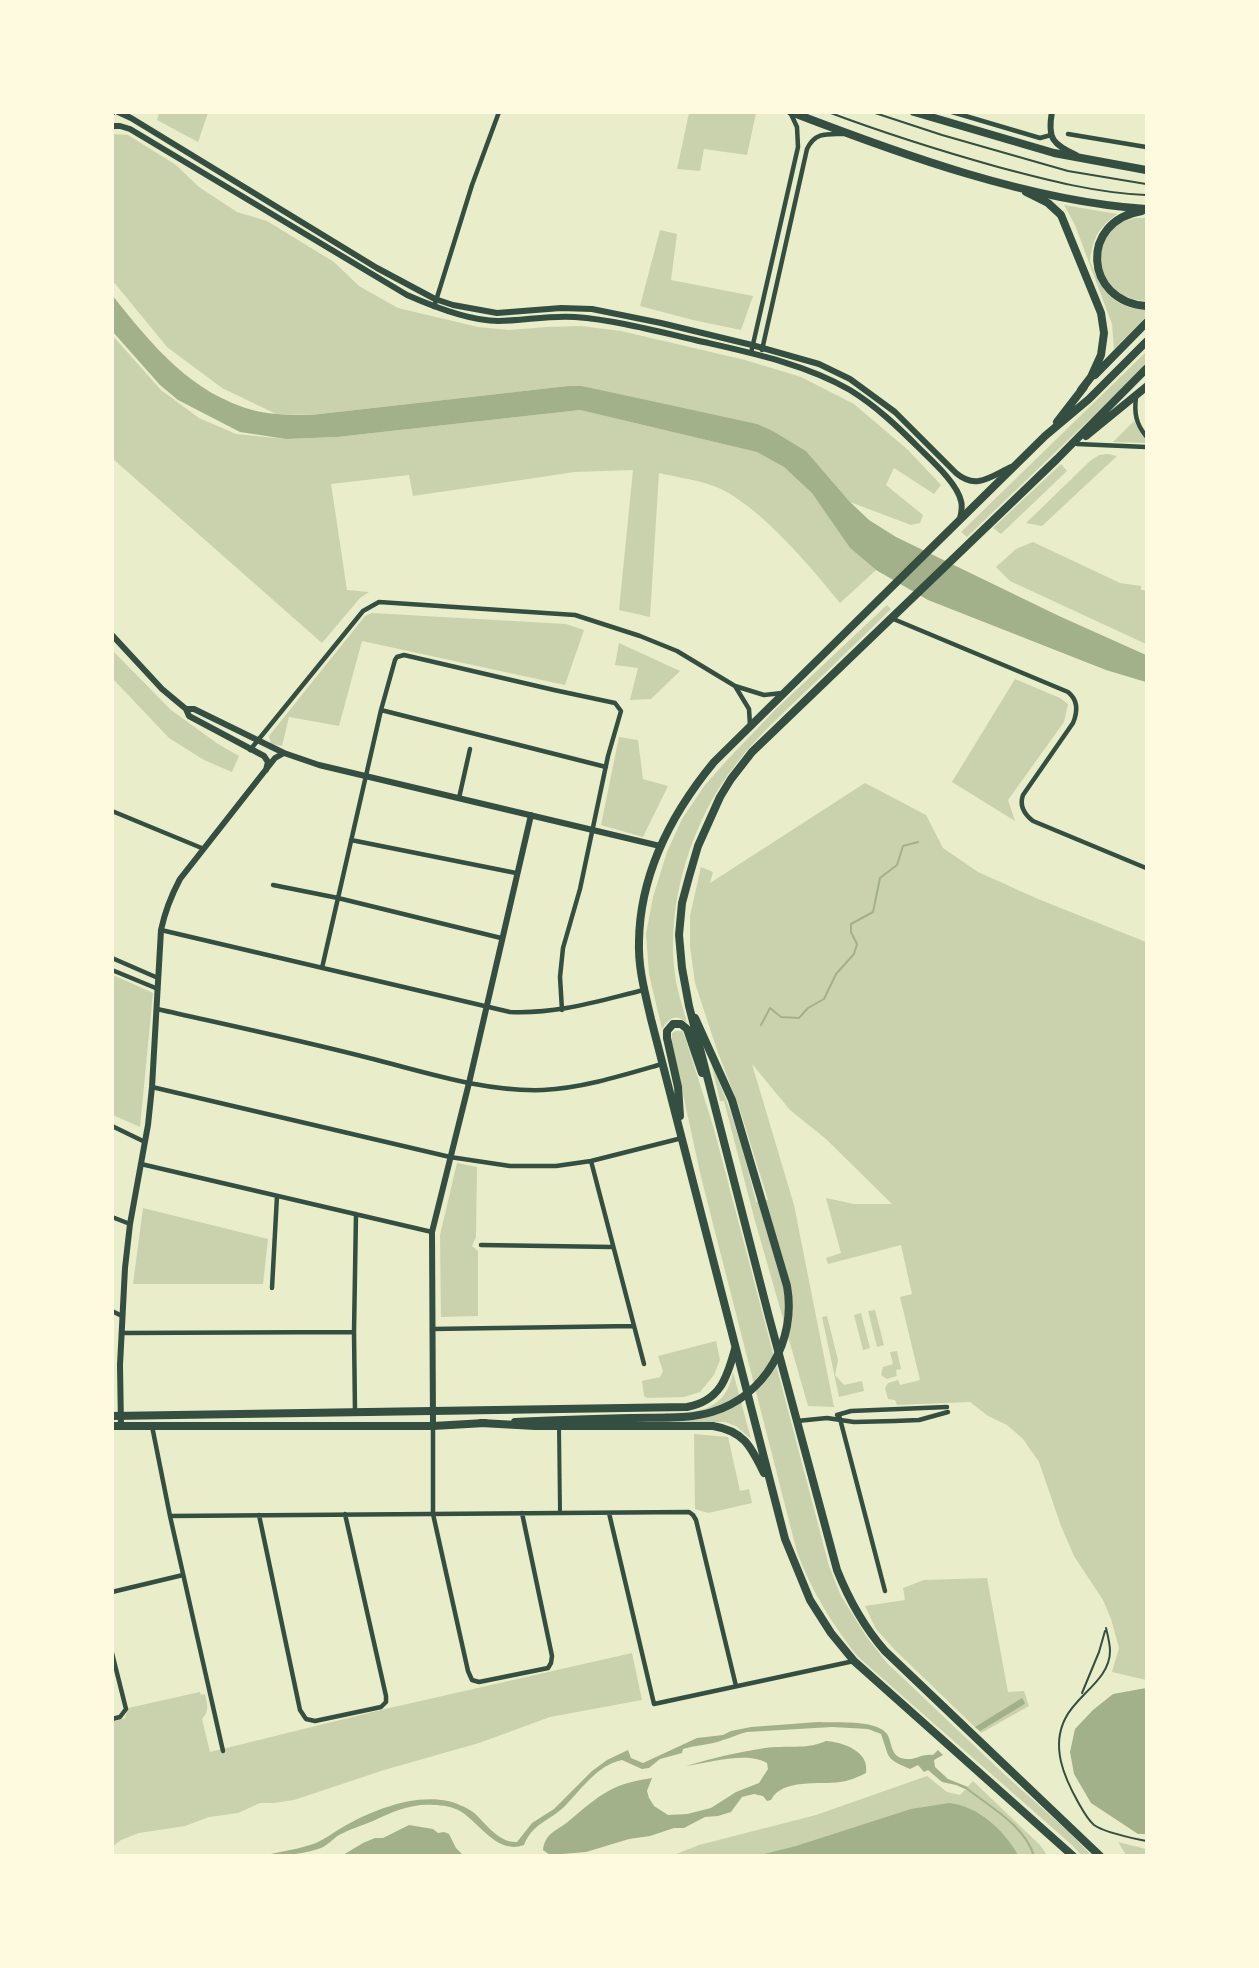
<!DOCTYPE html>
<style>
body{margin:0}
#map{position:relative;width:1259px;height:1968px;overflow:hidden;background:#e9edc9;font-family:"Fira Sans",sans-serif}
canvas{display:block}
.frame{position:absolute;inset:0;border:114px solid #fefae0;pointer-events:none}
</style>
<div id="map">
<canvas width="1259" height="1968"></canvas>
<div class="frame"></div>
</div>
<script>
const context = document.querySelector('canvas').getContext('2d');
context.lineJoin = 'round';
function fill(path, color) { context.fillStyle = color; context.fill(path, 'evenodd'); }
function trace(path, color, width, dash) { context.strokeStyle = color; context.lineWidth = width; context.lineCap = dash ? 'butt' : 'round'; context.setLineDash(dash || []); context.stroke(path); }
fill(new Path2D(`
 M754,112L756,113L747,155L704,149L700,171L677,169L689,113Z
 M159,113V112L208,113L198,142L157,120Z
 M112,134L128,135L176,165L199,187L237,212L267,221L334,262L359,286L398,308L478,327L509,330L547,327L581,326L621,331L745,360L801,377L854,404L908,450L941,485L934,494L894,468L886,485L923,515L920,523L911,525L850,502L806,451L773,431L582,386H568L311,415L276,414L222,388L167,347L113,281Z
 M1064,205L1117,214C1098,228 1093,238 1090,261C1101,290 1113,308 1146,310V317L1114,349L1112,324L1075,225Z
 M1135,218H1146V301C1112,300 1086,265 1108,235C1111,232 1114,226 1117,224C1122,221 1130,220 1135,218Z
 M660,230L677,234L671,280L753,296L741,330L693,320L640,306Z
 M112,335L161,390L199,418L236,434L286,439L337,437L580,410L758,452L784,467L813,493L850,548L876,570L840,603C811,567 763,510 721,489C702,480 679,478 659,473L650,617L619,610L633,470L575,472L413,496L409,475L331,484L347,590L369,592L360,598L322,643L113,459Z
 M1146,352V364L1139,372L967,537L961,532Z
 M1134,421L1141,434L1146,439V443L1113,442Z
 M1108,454L1117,456L1042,526L1026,523L1090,461L1099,455Z
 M1061,464L1067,471L1001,534L993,528Z
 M1033,542L1120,583L1141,586V590H1146V644L1010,581L996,567L1016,549Z
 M887,605L891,609C862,638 832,666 802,695C779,717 755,739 736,764C692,819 665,905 675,975C677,991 683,1007 687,1023C676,1013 669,1018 662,1029L649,974L646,934L653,897L667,852L682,819L705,785L729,758L775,710Z
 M372,613L566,624L584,630L565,685L362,641L339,726L289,717L282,746L271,744L269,736L365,616Z
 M619,643L680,671L651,699L630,700L638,668L615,665Z
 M112,650L171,710L218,744L239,756L232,772L204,760L169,738L113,679Z
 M1015,679L1060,698L1068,704L1064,722L1008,800L1015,821L952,782Z
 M619,737L638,740L643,779L668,786L643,837L601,825Z
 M865,783L926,815L943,848L978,872L1038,899L1146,942V1680L1112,1672L1119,1648L1111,1619L1103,1600L1074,1556L1061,1526L1039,1462L1023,1439L1007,1425L988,1416L970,1402L897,1405L895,1400L888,1399L885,1388L888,1383L898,1380L900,1385L920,1380L900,1297L912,1294L901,1245L828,1264L826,1258L841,1253L826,1198L854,1204H892L826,1139L790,1110L752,1064L794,1205L834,1407L808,1406L755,1221L724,1101H720L711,1063C732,1110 744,1152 756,1202L768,1200L739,1107L717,1050L695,983L690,947V916L701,867L713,872L710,883Z
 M113,975L153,993L140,1127L113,1115Z
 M676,1031H682L685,1037L714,1129L829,1566L841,1596L866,1636L887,1663L1004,1774L1071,1834L1091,1855H1081L1072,1845L857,1656C831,1622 812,1592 797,1552L701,1177L672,1044V1033Z
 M457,1163L477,1167L476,1237L472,1246L478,1251V1316L441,1317L440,1235Z
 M143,1208L268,1239L263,1284H133Z
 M875,1310L884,1345L877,1347L868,1311Z
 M861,1313L870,1348L863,1350L854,1315Z
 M827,1316L838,1360L835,1375L844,1385L862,1381L864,1391L839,1397L822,1317Z
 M716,1341L720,1360L714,1375L700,1392L684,1397L647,1398L644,1396L642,1381L660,1377L663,1371L658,1356Z
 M897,1351L901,1369L896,1370L897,1376L887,1379L881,1375L883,1367L893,1364L890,1352Z
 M733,1372L751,1439L736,1426L725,1422H666L665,1413C698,1413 726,1411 733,1372Z
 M694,1434L728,1437L740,1491L749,1489L752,1503L708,1513L695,1509Z
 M987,1578L1008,1692L1024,1691L1029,1706L981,1733L895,1650L876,1629L865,1606L905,1600L903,1588L924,1580Z
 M632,1653L642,1700L550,1717L479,1743L384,1770L294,1800L274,1803H260L238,1813L209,1817L185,1826L139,1833L121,1840L113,1846V1722L125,1718L128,1708L200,1692L201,1695L205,1694C207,1704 210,1711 202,1719L210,1752L385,1709Z
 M927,1776L947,1792L960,1795L973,1781L1040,1845L1047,1855L671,1856L699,1845L816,1815Z
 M1118,1842L1146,1849V1855H1126Z`), '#cad2ad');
fill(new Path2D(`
 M112,295C153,346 191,394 256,411C274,415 293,415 311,415L568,386H582L757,424L773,431L806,451L850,502L869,520L896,537L1059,616L1146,655V682L1106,670L928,600L876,570L850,548L812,493L784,467L757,452L580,410L337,437L286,439L240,432L178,400L160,385L113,332Z
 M1146,1688V1834H1138L1091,1803L1074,1774L1070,1752L1075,1729L1093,1710L1113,1694Z
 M1022,1698L1025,1703L1023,1705L980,1731L975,1727Z
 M818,1722C836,1723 876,1719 887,1734C892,1741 890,1754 901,1758C915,1762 920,1753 933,1755L938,1750L943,1755L934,1760L935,1767L948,1779L968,1787L965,1789L956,1785L942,1782L928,1770L924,1772L918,1765L910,1769C884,1758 890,1758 881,1734L868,1729L832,1727L747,1732C738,1734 731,1738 723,1740C710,1745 696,1745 683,1749L682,1753L660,1759L649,1768L642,1769L622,1760C597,1765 581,1790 564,1807C549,1821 532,1824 524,1845C497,1855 480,1823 460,1811C453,1807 442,1805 434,1805C412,1803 392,1812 373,1821C361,1826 350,1829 339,1835C333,1839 328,1845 321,1848C304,1854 284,1856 267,1855C283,1851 300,1849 316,1843C325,1839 334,1832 343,1827C373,1810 413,1794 448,1801C456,1803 466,1807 473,1812C486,1823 498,1843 517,1842L532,1823L554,1809L592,1771L607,1760L628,1750L631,1758L643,1763L697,1738L723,1735L731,1731L751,1727Z
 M826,1741C842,1742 870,1751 866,1773C858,1777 849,1781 840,1782C820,1785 782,1778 771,1800L767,1801L763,1796L754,1794L742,1797L731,1812L718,1816L705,1817L684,1828H674L650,1836L629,1839L586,1852L550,1855L543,1850C545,1832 559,1830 570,1820C600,1795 611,1784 652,1778L647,1791L649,1798L654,1806L668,1815L687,1814L711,1808L736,1792L759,1783L768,1769L767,1763C747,1751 709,1763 686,1766C712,1758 738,1752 765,1748C786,1745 806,1750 826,1741Z
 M949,1803C978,1806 1004,1830 1018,1855H760L796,1846L911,1809Z
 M409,1825L433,1829L438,1833L444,1832L449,1834L456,1848L463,1855H343L363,1843L375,1838H383Z`), '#a3b18a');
trace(new Path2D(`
 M761,1025L770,1008L781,1017L799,1018L808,1008L824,999L836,974L854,954L857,944L851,932V924L873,912L880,878L897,865L903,846L918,842
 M965,1787C988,1806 1024,1824 1034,1856`), '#a3b18a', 2);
trace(new Path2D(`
 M828,112C884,133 941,151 998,167C1047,180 1096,193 1146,195
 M872,112L942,135L1068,171L1146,184
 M1106,1628C1108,1636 1110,1644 1110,1651C1110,1680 1076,1695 1065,1719C1051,1747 1064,1777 1078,1802C1082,1809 1087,1819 1094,1825C1105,1833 1132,1838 1146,1841
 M1082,1693L1099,1652L1105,1631`), '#344e41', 2);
trace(new Path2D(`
 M559,1427L560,1513`), '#344e41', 4);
trace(new Path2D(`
 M952,112L1040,138L1051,135
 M1068,134L1146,147
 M434,307L472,185L499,112
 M762,350L807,149C815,132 827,134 843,134
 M751,353L798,147L797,127L790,112
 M1136,397C1134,413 1136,424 1146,436
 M1077,444L1146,447
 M891,618L1068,692C1078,700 1078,711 1073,723L1023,795C1019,806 1024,814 1033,821L1146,868
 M735,686L749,709L750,725
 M381,710L606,767
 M250,750L363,611L379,602L575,615L640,636L677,651L735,686L764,695L782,693
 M459,798L470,749
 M112,811L204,849
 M351,840L516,873
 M273,885L338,898L501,938
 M161,930L510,1012C559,1014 598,1001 644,990
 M112,958L158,978
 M322,968L381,710L395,660L397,657L404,655L554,690L615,703L621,711L608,756L580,889L563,948L560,977L562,1010
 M112,970L158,989
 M157,1009C228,1025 299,1040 369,1058C425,1072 484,1092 543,1090C583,1088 624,1075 662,1064
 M152,1087L450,1157L510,1166H556L591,1161L682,1138
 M112,1126L145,1142
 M591,1161L644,1364
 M141,1164L432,1232
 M112,1217L130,1224
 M481,1245L612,1247
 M272,1288L277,1196
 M112,1311L122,1316
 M432,1329L634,1326
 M122,1333L354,1332
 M355,1412L354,1332L356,1214
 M837,1415L851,1411L947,1407
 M839,1415L885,1591
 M797,1421L827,1418L854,1422L895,1421L919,1420L948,1412
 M152,1426L170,1516L223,1751
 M433,1426V1514L468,1671L472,1680L479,1682L548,1668L551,1663L552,1656L522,1513
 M609,1513L654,1704L854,1661
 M259,1515L300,1710L306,1719L315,1721L381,1707L386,1702V1696L345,1514
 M170,1516L689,1512L693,1515L696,1520L736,1686
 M112,1592L183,1575
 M112,1653L126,1709L120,1717L112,1719`), '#344e41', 4.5);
trace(new Path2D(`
 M118,112L131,118L377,268L435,299L453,305L497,313L561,308L592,309L661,323L752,345L819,364L850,379L895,412L956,473C976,490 990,477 1011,467
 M1052,112C1047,139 1053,144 1076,155
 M112,113L113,112
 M112,126H120L130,129L407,295C432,306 469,321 498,321C523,321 549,315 575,317C615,320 656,331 695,340C747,352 803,363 850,390C876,406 898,427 919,448C932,461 957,483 961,501C963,507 961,513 960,519
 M112,635L162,689L186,709L189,716L264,756L268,762L266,770
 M186,709H194L284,753L319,765L660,846
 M121,1426L120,1365L125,1268L130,1224L148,1125L152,1087L161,930C165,911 171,896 180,879L275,758L284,753
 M433,1426L432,1232L469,1083L531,815`), '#344e41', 6);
trace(new Path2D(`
 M112,1416L687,1407C720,1401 727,1378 735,1349
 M515,1422C554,1420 592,1419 630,1418C657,1417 686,1420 712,1412C765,1396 797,1340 787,1286L732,1100L695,1018
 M112,1426H433L485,1423`), '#344e41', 8);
trace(new Path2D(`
 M791,112C900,154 1029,201 1146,209
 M914,112L1054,153L1146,170
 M1026,192L1048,203L1061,215L1101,313L1104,333L1101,355L1091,377L1081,390
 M1142,211C1079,221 1084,301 1146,306
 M1095,375L1146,323
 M1057,422L1084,387
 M1086,436L1146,387
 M680,1116L678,1087L667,1038V1031L673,1024H681L687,1029L702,1073
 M481,1423L535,1426H713C744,1431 751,1447 764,1473
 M1073,1856L854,1661L831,1633L810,1600L785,1539L651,1019C645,993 638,968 639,941C640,874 672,813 714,762L1045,436L1089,399L1146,342
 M1100,1856L885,1651C864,1627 849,1600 837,1570L769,1317L689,1006L682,968L679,935L682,903L689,877L698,846L720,797L731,779L752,752L1057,459L1146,369`), '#344e41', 8);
</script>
